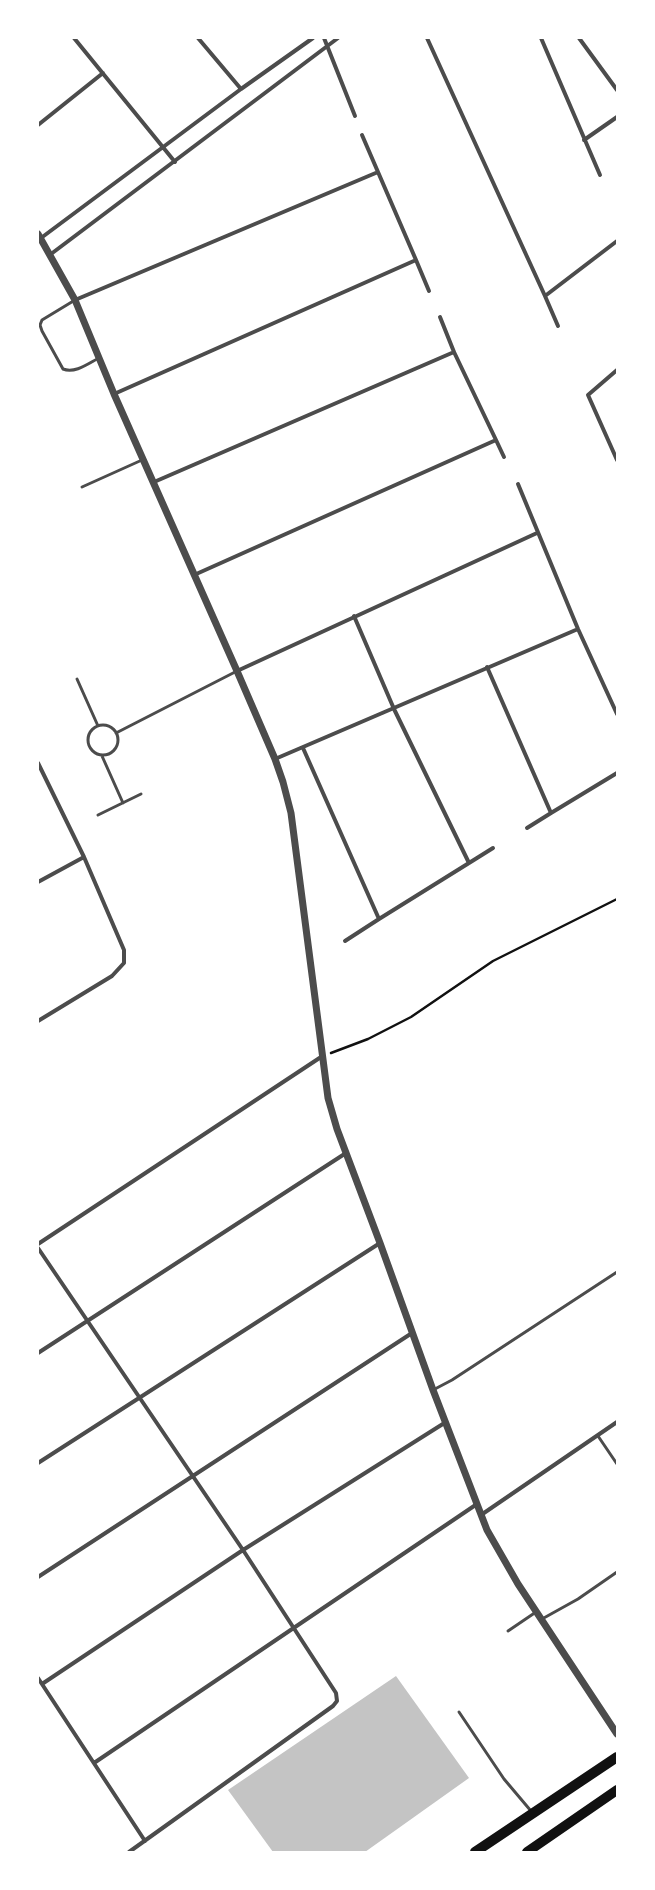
<!DOCTYPE html>
<style>
body{margin:0}
#map{position:relative;width:655px;height:1890px;overflow:hidden;background:#fff;font-family:"Varela Round",sans-serif}
canvas{display:block}
.frame{position:absolute;inset:0;border:39px solid #fff;pointer-events:none}
</style>
<div id="map">
<canvas width="655" height="1890"></canvas>
<div class="frame"></div>
</div>
<script>
const context = document.querySelector('canvas').getContext('2d');
context.lineJoin = 'round';
function fill(path, color) { context.fillStyle = color; context.fill(path, 'evenodd'); }
function trace(path, color, width, dash) { context.strokeStyle = color; context.lineWidth = width; context.lineCap = dash ? 'butt' : 'round'; context.setLineDash(dash || []); context.stroke(path); }
fill(new Path2D(`
 M396,1676L469,1778L365,1852H273L228,1790Z`), '#c4c4c4');
trace(new Path2D(`
 M331,1053L368,1039L411,1017L493,961L617,899`), '#111', 2.5);
trace(new Path2D(`
 M75,300L42,320L40,325L42,331L63,369C75,374 89,363 99,358
 M82,487L142,460
 M77,679L98,726
 M88 740a15 15 0 1 1 30 0a15 15 0 1 1-30 0Z
 M116,733L237,671
 M102,756L123,803
 M98,815L141,794
 M433,1390L452,1380L617,1272
 M598,1436L617,1464
 M542,1619L578,1599L617,1572
 M508,1631L536,1612
 M459,1712L504,1779L531,1811`), '#4c4c4c', 3);
trace(new Path2D(`
 M74,38L175,162
 M198,38L241,89
 M324,38L355,116
 M427,38L545,296L617,241
 M541,38L600,175
 M579,38L617,90
 M38,125L103,73
 M362,135L378,172
 M584,140L617,117
 M41,238L241,89L313,38
 M51,254L338,38
 M416,260L429,291
 M545,296L558,326
 M75,300L378,172L416,260L114,394
 M440,317L454,352
 M617,370L588,395L617,460
 M496,440L504,457
 M154,482L454,352L496,440L194,575
 M518,484L578,629L617,714
 M487,667L551,813L617,773
 M237,671L537,533
 M303,748L379,919L469,863L394,709L354,616
 M275,759L578,629
 M38,763L84,857L124,950V963L112,976L38,1021
 M527,828L551,813
 M469,863L493,848
 M38,882L84,857
 M345,941L379,919
 M38,1244L321,1057
 M38,1248L243,1550L336,1693L337,1701L333,1706L129,1852
 M38,1353L346,1153
 M38,1463L380,1243
 M481,1515L617,1422
 M38,1577L412,1333
 M38,1678L145,1841
 M42,1684L243,1550L446,1422
 M94,1763L477,1504`), '#4c4c4c', 4);
trace(new Path2D(`
 M38,234L75,300L114,394L237,671L275,759L283,782L291,813L328,1098L337,1129L380,1243L433,1390L487,1530L518,1584L617,1734`), '#4c4c4c', 7);
trace(new Path2D(`
 M475,1852L617,1757
 M527,1852L617,1790`), '#111', 10);
</script>
